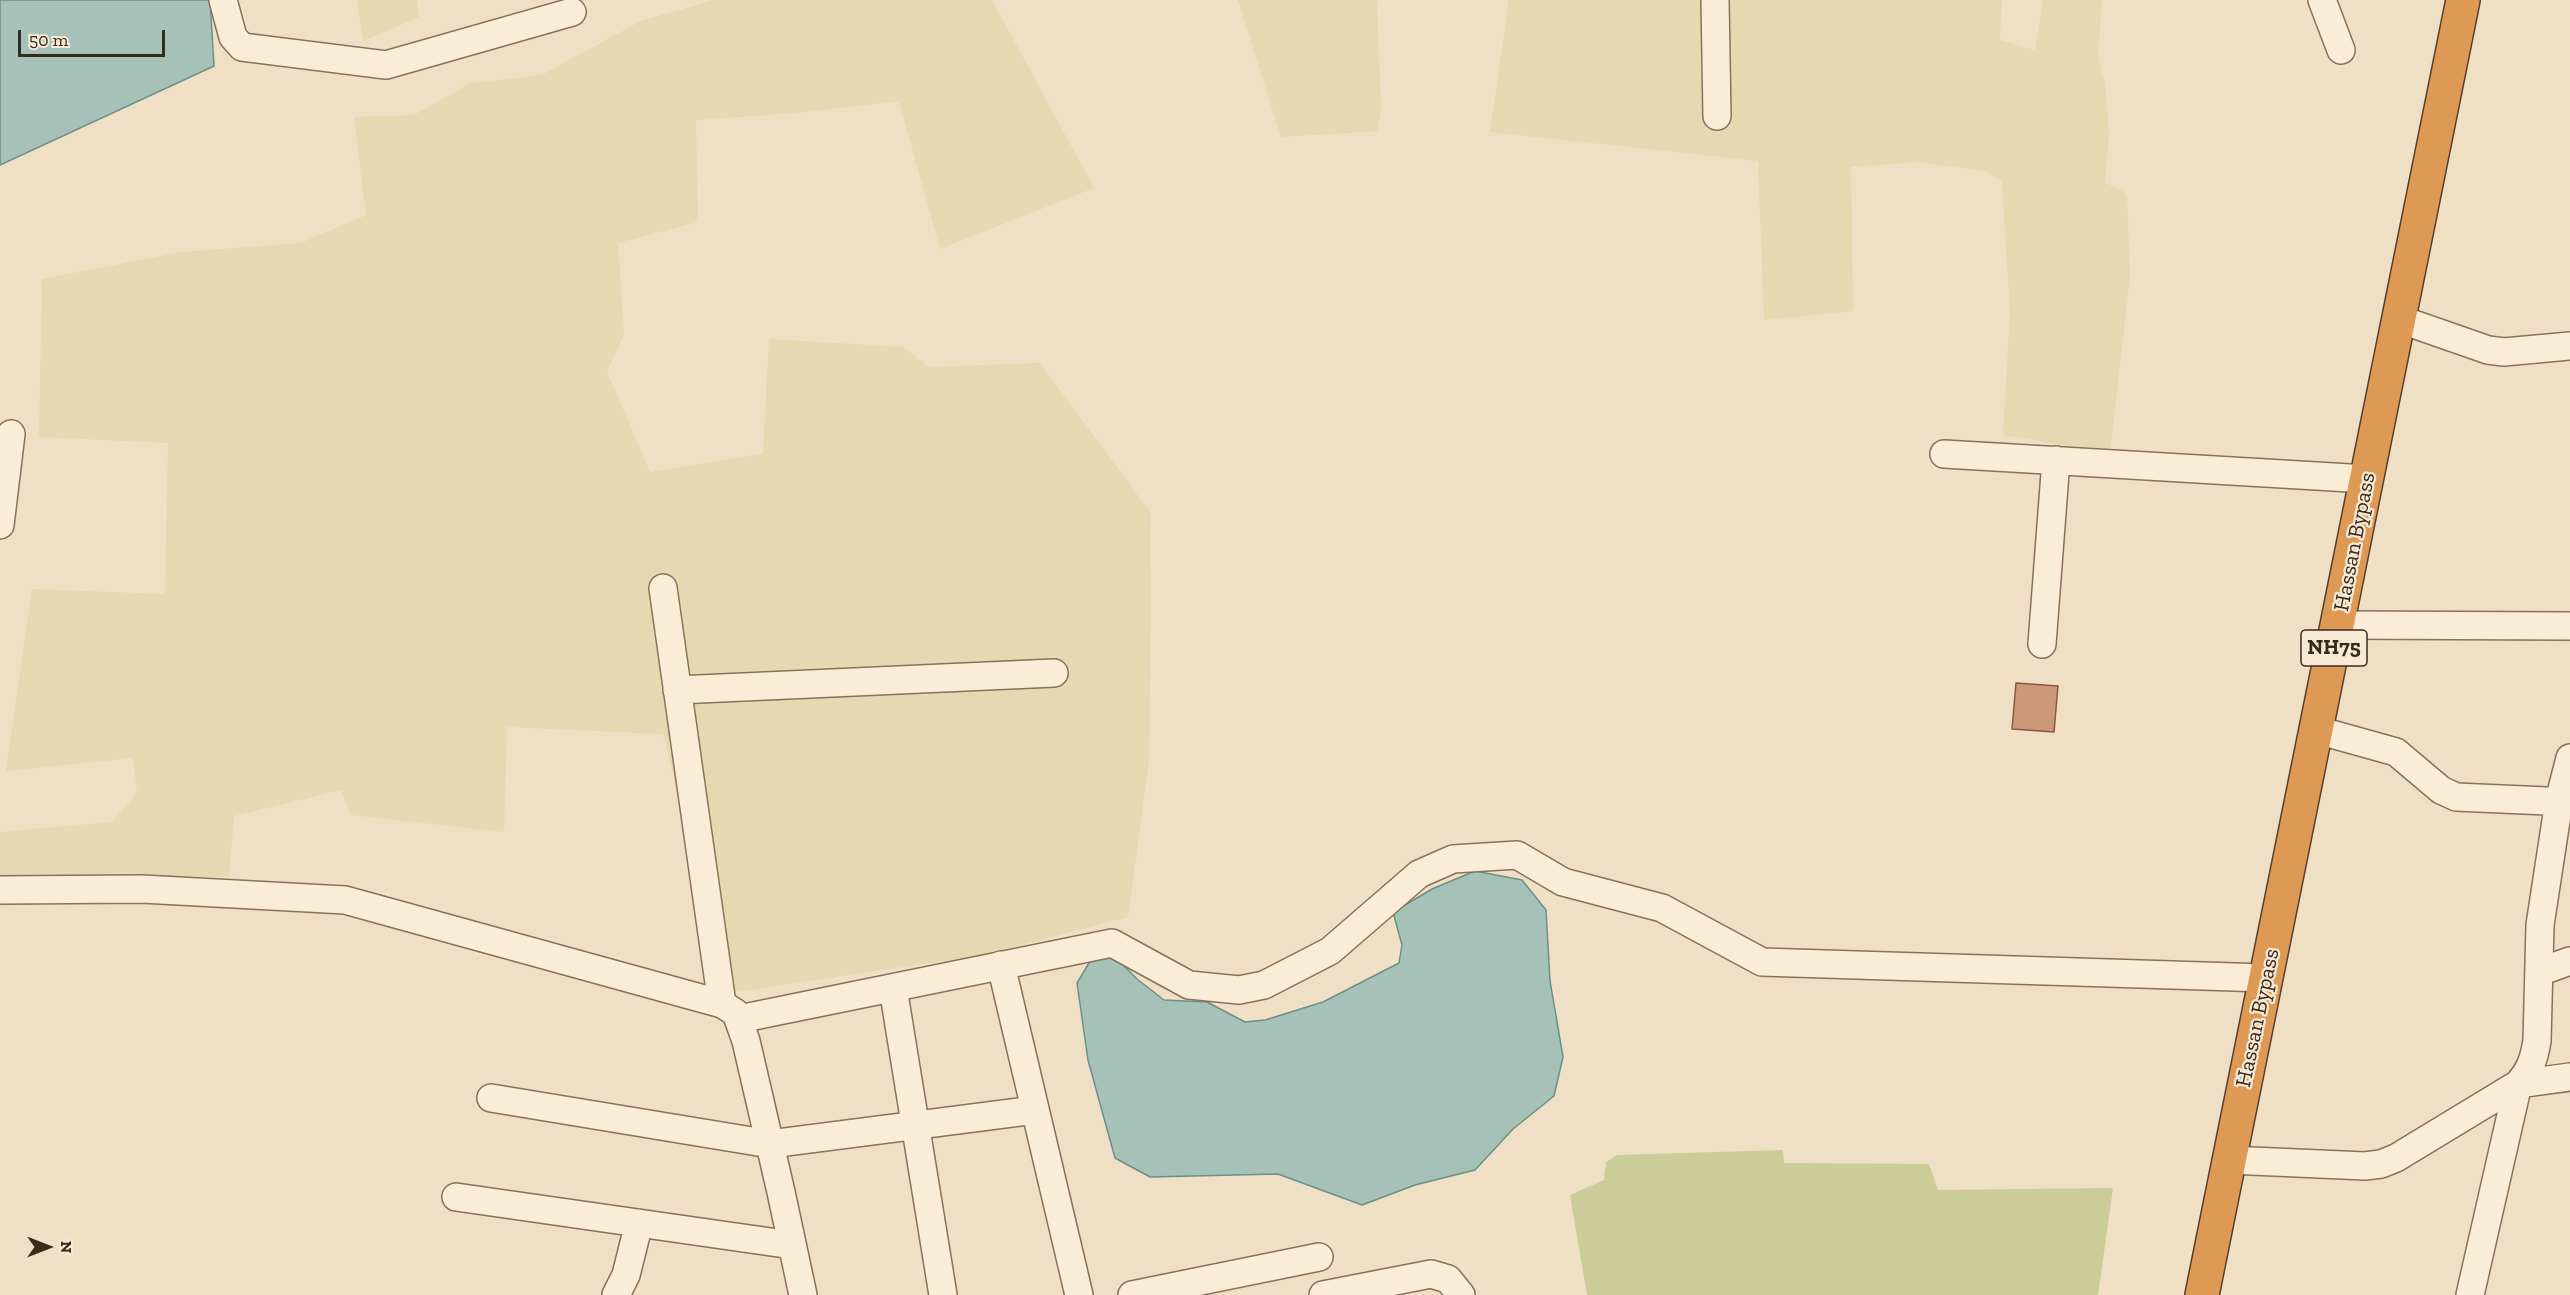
<!DOCTYPE html>
<style>
body{margin:0}
#map{position:relative;width:2570px;height:1295px;overflow:hidden;background:#efdfc4;font-family:"Zilla Slab",serif}
canvas{display:block}
.north{position:absolute;left:18px;top:1217px;width:60px;height:60px;-webkit-text-stroke:4px #f6ead4;paint-order:stroke;rotate:90deg;font-size:16px;font-weight:700;line-height:24px;text-align:center;color:#392a1e}
.north::after{content:'';display:block;margin:auto;width:21px;height:27px;background:#392a1e;clip-path:polygon(50% 0,100% 100%,50% 72%,0 100%)}
.scale{position:absolute;left:18px;top:30px;width:147px;height:27px;box-sizing:border-box;border:3px solid #392a1e;border-top:0;padding-left:8px;font-size:18px;line-height:21px;white-space:nowrap;color:#392a1e;-webkit-text-stroke:4px #f6ead4;paint-order:stroke}
</style>
<div id="map">
<canvas width="2570" height="1295"></canvas>
<div class="north">N</div>
<div class="scale">50 m</div>
</div>
<script>
const context = document.querySelector('canvas').getContext('2d');
context.lineJoin = 'round';
function fill(path, color) { context.fillStyle = color; context.fill(path, 'evenodd'); }
function trace(path, color, width, dash) { context.strokeStyle = color; context.lineWidth = width; context.lineCap = dash ? 'butt' : 'round'; context.setLineDash(dash || []); context.stroke(path); }
function write(font, color, halo, rows, align = 'center') {
  context.font = font + ' "Zilla Slab",serif'; context.lineWidth = 4.5; context.setLineDash([]); context.textBaseline = 'middle'; context.strokeStyle = halo; context.fillStyle = color; for (const [text, x, y, turn = 0] of rows) {
    context.save(); context.translate(x, y); context.rotate((+turn || 0) * Math.PI / 180); context.textAlign = isNaN(turn) ? turn : align; if (halo) context.strokeText(text, 0, 0); context.fillText(text, 0, 0); context.restore();
  }
}
fill(new Path2D(`
 M357,0H417L419,17L363,41Z
 M714,0H992L1094,188L940,249L899,101L796,113L696,120L698,222L618,243L624,334L607,372L650,472L763,454L769,339L903,347L929,367L1040,363L1150,512L1151,605L1149,761L1128,917L983,955L729,993L663,734L507,727L504,832L351,815L341,790L234,816L229,877L0,875V832L112,822L137,793L133,758L6,771L32,589L165,594L168,443L39,437L42,279L182,252L301,243L366,215L354,117L414,115L471,83L542,75L641,21Z
 M1238,0H1377L1381,109L1377,131L1281,137Z
 M1509,0H2002L2000,40L2035,50L2043,0H2102L2098,54L2105,84L2109,132L2105,182L2127,194L2130,276L2110,453L2003,435L2010,311L2002,182L1985,171L1917,162L1851,167L1853,311L1764,320L1758,161L1490,132Z`), '#e4d9b1');
fill(new Path2D(`
 M1783,1150L1784,1163L1929,1164L1938,1190L2113,1188L2098,1295H1587L1570,1195L1604,1180L1606,1162L1617,1155Z`), '#cacd98');
const water = new Path2D(`
 M0,0H210L214,66L0,165Z
 M1475,871L1522,880L1546,910L1550,981L1563,1057L1554,1096L1513,1129L1475,1170L1415,1185L1362,1205L1278,1174L1150,1177L1115,1158L1088,1060L1077,983L1095,953L1109,951L1137,979L1164,1000L1207,1002L1245,1022L1265,1020L1323,1002L1399,963L1402,945L1393,912L1432,889Z`);
fill(water, '#a6c2b8');
trace(water, '#6c9085', 1.5);
const building = new Path2D(`
 M2016,683L2058,686L2054,732L2012,729Z`);
fill(building, '#cd987a');
trace(building, '#895940', 1.5);
const minor = new Path2D(`
 M223,0L233,37L242,47L386,65L572,12
 M1715,0L1717,116
 M2322,0L2341,50
 M2399,319L2488,350L2504,352L2570,346
 M1944,454L2367,479
 M0,525L11,434
 M663,588L722,1004
 M2338,625L2570,626
 M2042,644L2056,460
 M677,690L1054,673
 M2317,730L2396,752L2441,790L2456,797L2570,802
 M0,890L142,889L345,900L722,1004L736,1013L746,1041L781,1192L803,1295
 M1001,965L1079,1295
 M2539,972L2570,961
 M893,988L943,1295
 M739,1019L1112,943L1189,985L1239,990L1264,985L1330,951L1419,874L1453,859L1517,855L1563,882L1662,908L1762,962L2266,978
 M491,1098L770,1144L1035,1110
 M2229,1160L2365,1166L2381,1164L2396,1158L2518,1084C2530,1071 2534,1059 2537,1041L2540,925L2559,801L2570,758
 M456,1197L792,1245
 M616,1295L626,1275L639,1223
 M1132,1295L1319,1257
 M1323,1295L1431,1274L1448,1279L1461,1295
 M2470,1295L2518,1084L2570,1077`);
const highway = new Path2D(`
 M2202,1295L2463,0`);
trace(minor, '#89715a', 30);
trace(highway, '#573f2e', 36);
trace(minor, '#f9edd7', 27);
trace(highway, '#de9a54', 33);
for (const [x, y, w] of [
 [2334,648,66]
]) { const box = new Path2D(); box.roundRect(x - w / 2, y - 18, w, 36, 4.5); context.fillStyle = '#f6ead4'; context.fill(box); trace(box, '#392a1e', 1.5); }
write('bold 21px', '#392a1e', null, [
 ["NH75",2334,648]
]);
write('22px', '#392a1e', '#f6ead4', [
 ["Hassan Bypass",2355,542,-79],
 ["Hassan Bypass",2258,1018,-78]
]);
</script>
